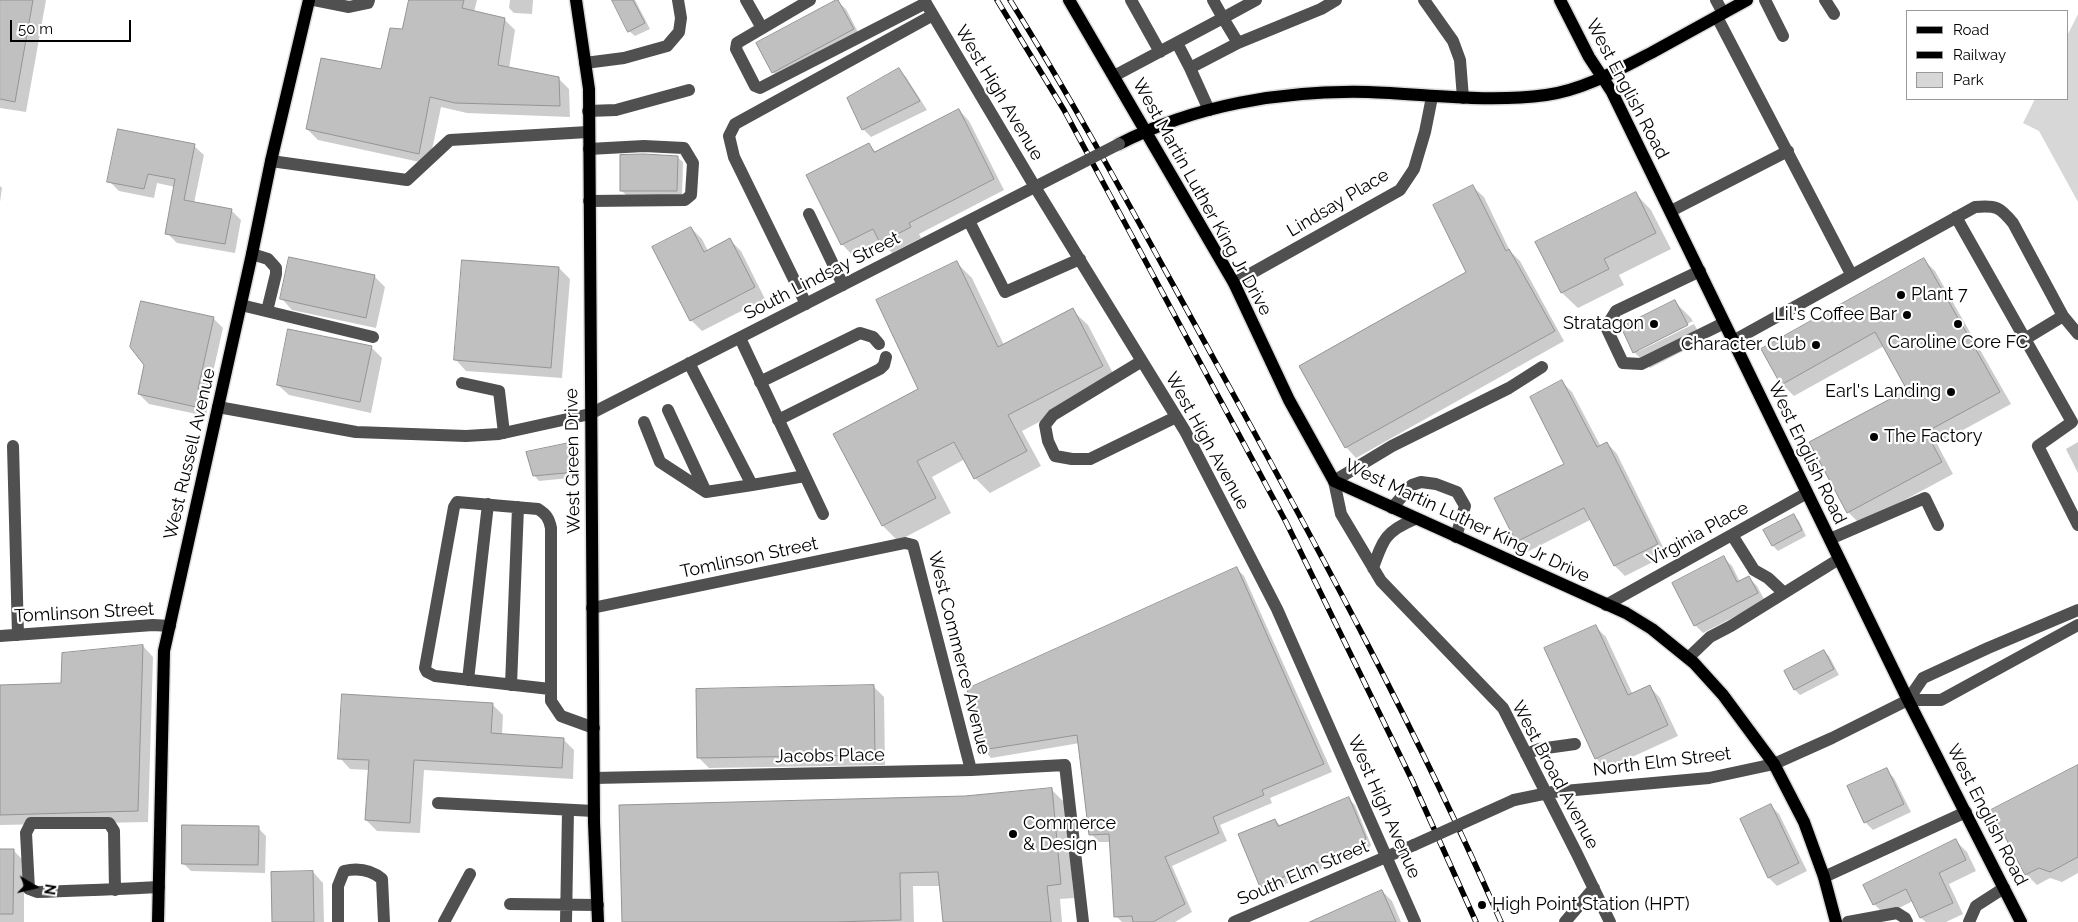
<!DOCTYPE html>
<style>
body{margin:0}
#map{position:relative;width:2078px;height:922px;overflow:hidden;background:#fff;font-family:Raleway,sans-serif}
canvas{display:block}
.legend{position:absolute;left:1906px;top:10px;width:162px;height:90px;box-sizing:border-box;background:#fff;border:1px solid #999;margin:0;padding:6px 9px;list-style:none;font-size:15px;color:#000}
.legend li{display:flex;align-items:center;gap:10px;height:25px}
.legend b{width:25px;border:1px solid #999}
.north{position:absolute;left:10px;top:862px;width:50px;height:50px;-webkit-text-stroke:4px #fff;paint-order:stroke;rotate:99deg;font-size:14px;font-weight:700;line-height:20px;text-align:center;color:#000}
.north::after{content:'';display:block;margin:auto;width:18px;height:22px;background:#000;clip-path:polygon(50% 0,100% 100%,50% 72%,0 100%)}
.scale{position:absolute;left:10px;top:20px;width:121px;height:22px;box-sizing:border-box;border:2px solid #000;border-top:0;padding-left:6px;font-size:15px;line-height:18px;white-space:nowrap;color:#000;-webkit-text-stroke:4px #fff;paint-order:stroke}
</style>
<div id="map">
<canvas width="2078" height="922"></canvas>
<ul class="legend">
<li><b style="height:6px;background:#000"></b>Road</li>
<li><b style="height:6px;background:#000"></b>Railway</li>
<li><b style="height:14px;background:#d7d7d7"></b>Park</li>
</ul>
<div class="north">N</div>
<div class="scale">50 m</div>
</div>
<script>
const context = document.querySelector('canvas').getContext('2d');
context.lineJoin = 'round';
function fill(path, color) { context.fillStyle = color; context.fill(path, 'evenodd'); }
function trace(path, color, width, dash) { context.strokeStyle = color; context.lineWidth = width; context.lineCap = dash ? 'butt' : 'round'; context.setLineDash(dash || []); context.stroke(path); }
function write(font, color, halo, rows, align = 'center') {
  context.font = font + ' Raleway,sans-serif'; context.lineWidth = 4.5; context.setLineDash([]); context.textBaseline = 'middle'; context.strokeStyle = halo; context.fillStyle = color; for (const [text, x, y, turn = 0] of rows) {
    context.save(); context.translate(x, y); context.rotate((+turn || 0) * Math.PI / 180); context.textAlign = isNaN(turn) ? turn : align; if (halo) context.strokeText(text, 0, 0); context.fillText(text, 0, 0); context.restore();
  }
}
fill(new Path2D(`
 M2078,14V202L2039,131L2023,123L2035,99H2067V36Z`), '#d7d7d7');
fill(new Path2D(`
 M0,0H46L26,112L0,108Z
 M410,0H477L474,12L504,19L515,30L509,69L558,78L569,89L570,117L467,113L441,107L429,164L318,140L307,129L382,71L403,31Z
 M510,0H533L532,14L514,13L509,8Z
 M613,0H635L650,29L635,36L629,31Z
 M837,1L846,9L861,38L781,80L773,72Z
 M898,69L906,77L927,110L871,137L863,129Z
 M959,110L969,121L1004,190L919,234L921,238L892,253L881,241L852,255L842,244L869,145L876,152Z
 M194,146L204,155L194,203L231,210L241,220L235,253L177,243L167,233L175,187L157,183L154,198L119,191L109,181Z
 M677,157L683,162L682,196L626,195L621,190Z
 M0,186L2,188L0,202Z
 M1473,187L1484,197L1510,251L1520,261L1564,341L1356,458L1346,447L1468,273Z
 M1636,194L1651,210L1671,249L1619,275L1624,285L1578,308L1562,293Z
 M691,228L702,239L708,251L730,240L741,251L765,299L702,331L691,320Z
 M1923,259L1935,271L2011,404L1937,444L1953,474L1860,524L1848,512L1909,390L1884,346L1794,396L1782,384Z
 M957,263L972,278L1004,345L1072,310L1088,325L1117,381L1022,431L1041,466L990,493L975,478L965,459L932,477L951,513L898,541L883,526Z
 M559,268L570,279L562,378L466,371L456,360Z
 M374,276L385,287L376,328L292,310L282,299Z
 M1675,302L1691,318L1703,341L1650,368L1634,352ZM1693,321L1694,324L1639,351V348Z
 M213,318L223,328L207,399L209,400L206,416L149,404L139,394Z
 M371,347L382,358L371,413L289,395L278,385Z
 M1562,382L1572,392L1601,447L1607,443L1617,454L1667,555L1625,576L1615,566L1592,519L1527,552L1517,542L1566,464Z
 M2078,442V473L2066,449Z
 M569,445L574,450L580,477L539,481L534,475Z
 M1794,516L1799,521L1806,536L1778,551L1773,546Z
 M1724,558L1732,566L1740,582L1749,578L1757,586L1765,601L1703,633L1695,625Z
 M1236,568L1244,576L1332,772L1270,798L1272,803L1220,825L1227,841L1172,866L1192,912L1175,922H1122L1116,916L1110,842H1099L1091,834L1080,743L991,758L983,749Z
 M1595,626L1606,637L1633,695L1650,687L1660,698L1678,736L1606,769L1596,758Z
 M143,646L153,657L148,822L0,825V686L63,684Z
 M1824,651L1829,656L1839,675L1800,695L1795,690L1786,671Z
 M873,686L884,697L885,765L709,768L699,758Z
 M492,704L503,715L502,735L563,739L574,750L573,779L424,770L420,833L377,831L366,820L369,770L350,769L340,758Z
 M2078,767V873L2062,882L2050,878L2037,885L2026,874Z
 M1886,770L1894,778L1911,812L1873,830L1865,822Z
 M1051,789L1065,803L1074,898L1060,899L1062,922H944L940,886H913L914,922H623L966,798Z
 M1349,799L1355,805L1371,845L1369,849L1267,892L1261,886L1275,820L1281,826Z
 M1771,806L1779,814L1807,871L1777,886L1769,878Z
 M258,828L266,836L265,873L191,871L183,863Z
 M1956,841L1967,852L1976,871L1949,884L1963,914L1946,922H1926L1921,918L1913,901L1885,915L1874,904Z
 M0,850H13L24,861V922H0Z
 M313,872L323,883L324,922H273Z
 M1382,891L1392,901L1401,922H1313Z`), '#0003');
const building = new Path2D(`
 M0,0H33L15,102L0,99Z
 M409,0H464L462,8L505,18L498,65L559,77L560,106L455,103L430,97L419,154L306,129L321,58L381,69L390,28L402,29Z
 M612,0H633L645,23L628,32Z
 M836,0H838L854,29L772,73L756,43Z
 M899,68L920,101L862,130L847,98Z
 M959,109L994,179L909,223L911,227L880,243L873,229L841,245L806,175L869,143L874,152Z
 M118,129L195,144L184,200L232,209L225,244L165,234L175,179L148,174L144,189L107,182Z
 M644,154L678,156L677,191H620V155Z
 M1473,185L1506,251L1509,249L1555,331L1345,448L1299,366L1466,272L1433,205Z
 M1636,192L1656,233L1604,259L1609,269L1561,293L1535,242Z
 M691,227L704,252L730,238L755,287L690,321L652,247Z
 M289,257L375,275L366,318L280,299Z
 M1924,258L2000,392L1926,432L1942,462L1847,513L1809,442L1907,390L1875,332L1781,385L1761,349Z
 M462,260L559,267L551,368L454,360Z
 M957,261L998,347L1073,308L1103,366L1008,415L1027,451L974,479L954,442L917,461L936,498L882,526L833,434L918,389L876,300Z
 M1675,300L1688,325L1633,353L1621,327Z
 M141,301L214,317L198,389H200L196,407L138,394L144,365L130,347Z
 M288,329L372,346L360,402L277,385Z
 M1562,380L1597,447L1607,442L1658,544L1614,566L1584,508L1516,542L1494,498L1564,464L1530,397Z
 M569,443L576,472L533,476L526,452Z
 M1794,514L1802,530L1772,546L1763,530Z
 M1724,556L1737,582L1749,576L1758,593L1694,626L1672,583Z
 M1237,567L1324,764L1262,790L1264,795L1213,817L1219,833L1165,857L1185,904L1153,922H1133L1132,916L1114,917L1109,834L1089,835L1077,735L982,750L967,689Z
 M1596,625L1628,695L1650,685L1668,725L1595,759L1544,648Z
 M143,645L138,811L0,815V685L61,683L62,653Z
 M1824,650L1834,669L1794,690L1784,671Z
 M874,685L875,755L697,758L696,689Z
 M342,694L493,703L491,733L564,738L562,768L414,760L410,823L365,820L369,760L338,759Z
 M2078,765V857L2050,872L2039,868L2025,875L1991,810Z
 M1887,768L1904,804L1864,823L1847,786Z
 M1052,788L1061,884L1047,886L1051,922H943L938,872L900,873L901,920L835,922H622L619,805L965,796Z
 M1349,797L1366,838L1363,843L1260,887L1238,834L1275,819L1278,826Z
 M1771,804L1799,863L1768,878L1740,819Z
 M182,825L259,826L258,865L182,864Z
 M1956,839L1966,860L1939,873L1953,903L1920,918L1906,889L1873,905L1863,885Z
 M0,849H14L13,914H0Z
 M313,871L314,922H272L271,872Z
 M1382,890L1396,922H1310Z`);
fill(building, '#c0c0c0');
trace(building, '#949494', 1);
const major = new Path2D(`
 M576,0L589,89L594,822L598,922
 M1069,0L1234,283L1289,400L1334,481L1626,613L1652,629L1694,663L1723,695L1774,764L1804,822L1824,877L1836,922
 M1560,0L1589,57L1612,92L1908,700L2021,922
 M1119,144C1195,105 1283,90 1368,92C1428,94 1486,103 1546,95C1583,90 1618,70 1651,53C1683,35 1715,18 1747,0
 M158,922L164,651L252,254L271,161L309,0`);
trace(major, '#dbdbdb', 15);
trace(new Path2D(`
 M314,0L349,7L368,3L369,0
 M746,0L762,28
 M810,0L737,43L736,49L755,86L760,88L926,3
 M924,0L1035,187L1185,431L1277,609L1415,922
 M1131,0L1160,52
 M1256,0L1223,18L1238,43L1321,9L1336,0
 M1424,0L1453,41L1460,60L1463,98
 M1716,0L1723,13
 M1765,0L1783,36
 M1825,0L1834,14
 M1717,17L1851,274
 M1177,43L1190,68
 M585,63L624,58L667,46L679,32L681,18L678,0
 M1114,76L1223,18L1213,0
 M1209,110L1190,68L1238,43
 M588,111L616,110L689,90
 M589,149L644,146L684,148L693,163L691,195L685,200L589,201
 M271,161L407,180L450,140L588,132
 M1671,211L1788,151
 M809,214L843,285
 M1956,217L2072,422L2038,446L2078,525
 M969,221L1005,292L1080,259
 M252,254L268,259L276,268V274L267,311
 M1700,271L1616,311L1606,327L1623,363L1641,364L1724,323
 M1234,283L1400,190L1414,169L1425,132L1432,97
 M806,304L734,157L729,136L735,124L933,15
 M241,305L373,337
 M740,338L823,514
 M2025,339L2063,316
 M1733,341L1975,207C1996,205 2000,207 2013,223L2063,316L2078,334
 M1142,361L1053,415L1045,425L1048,441L1055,456L1072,459H1090L1176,417
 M689,363L752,485L805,476
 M1542,367L1509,388L1392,446L1334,481L1341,514L1381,581L1503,708L1577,854L1610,922
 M760,382L860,333L873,337L879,344
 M462,383L499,391L504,433
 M218,407L356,432L466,436L499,434L590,414L1068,170
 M778,420L880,369L884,365L886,357
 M644,422L660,462L706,492L668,410
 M13,446L18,635
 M706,492L752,485
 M1392,508L1412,485L1421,482L1436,484L1457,492L1465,506L1456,537
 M1732,535L1754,570L1768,578L1784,593
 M1830,539L1925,498L1938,525
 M1373,568C1383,539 1386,531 1415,519
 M1606,605L1807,493
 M592,608L905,543L913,545L971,770
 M0,636L153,625L170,626
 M1688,658L1710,637L1731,626L1839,559
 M468,680L488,504
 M511,685L518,507
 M550,689L435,676L427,672L425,668L454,507L457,502L538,509C546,514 549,518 551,528V701L561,716L594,728
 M1908,700L1923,678L1988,648L2078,610
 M1526,754L1539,749L1575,744
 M594,778L971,770L1065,765L1083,922
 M1514,800L1553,792L1709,778L1774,764L1832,738L1908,700H1941L2078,625
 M438,803L594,811
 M1824,877L1966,812
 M115,890L114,831L109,823H31L26,833L29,889L37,892C78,891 118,889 159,887
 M510,904L598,905
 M338,922V886L344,871C357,868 371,870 382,879L384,922
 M444,922L470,874
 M566,922L568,810
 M1234,922L1414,845
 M1565,922L1594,888
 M1848,922L1897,913L1905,918L1907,922
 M1969,922L1976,906L2004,888`), '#505050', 12);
trace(major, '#000', 12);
const rail = new Path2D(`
 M997,0L1064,110L1286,522L1412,780L1476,922
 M1010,0C1083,117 1148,240 1215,361C1316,544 1417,730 1501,922`);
trace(rail, '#000', 5.5);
trace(rail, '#fff', 4, [11]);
trace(new Path2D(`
 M1068,170L1119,144
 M1414,845L1514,800`), '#505050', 12);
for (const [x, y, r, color] of [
 [1901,295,5,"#000"],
 [1907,315,5,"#000"],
 [1654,324,5,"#000"],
 [1958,324,5,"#000"],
 [1816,345,5,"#000"],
 [1951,392,5,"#000"],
 [1874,437,5,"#000"],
 [1013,834,5,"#000"],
 [1482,905,5,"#000"]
]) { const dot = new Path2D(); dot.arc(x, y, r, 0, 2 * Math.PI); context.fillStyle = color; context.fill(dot); trace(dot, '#fff', 2); }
write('18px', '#000', '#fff', [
 ["West English Road",1627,89,62],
 ["West High Avenue",999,93,59],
 ["West Martin Luther King Jr Drive",1202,197,61],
 ["Lindsay Place",1338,203,-31],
 ["South Lindsay Street",822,276,-27],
 ["West High Avenue",1207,441,61],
 ["West English Road",1807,453,64],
 ["West Russell Avenue",190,454,-77],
 ["West Green Drive",573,461,-91],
 ["West Martin Luther King Jr Drive",1467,521,25],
 ["Virginia Place",1698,534,-29],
 ["Tomlinson Street",749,558,-12],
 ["Tomlinson Street",84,613,-3],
 ["West Commerce Avenue",959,653,76],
 ["Jacobs Place",830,756,-1],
 ["North Elm Street",1662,762,-7],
 ["West Broad Avenue",1555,775,62],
 ["West High Avenue",1384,807,66],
 ["West English Road",1987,815,63],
 ["South Elm Street",1303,873,-23]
]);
write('18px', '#000', '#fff', [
 ["Plant 7",1911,295],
 ["Lil's Coffee Bar",1897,315,"right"],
 ["Stratagon",1644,324,"right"],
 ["Caroline Core FC",1958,343,"center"],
 ["Character Club",1806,345,"right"],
 ["Earl's Landing",1941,392,"right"],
 ["The Factory",1884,437],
 ["Commerce",1023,824],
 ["& Design",1023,845],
 ["High Point Station (HPT)",1492,905]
], 'left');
</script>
